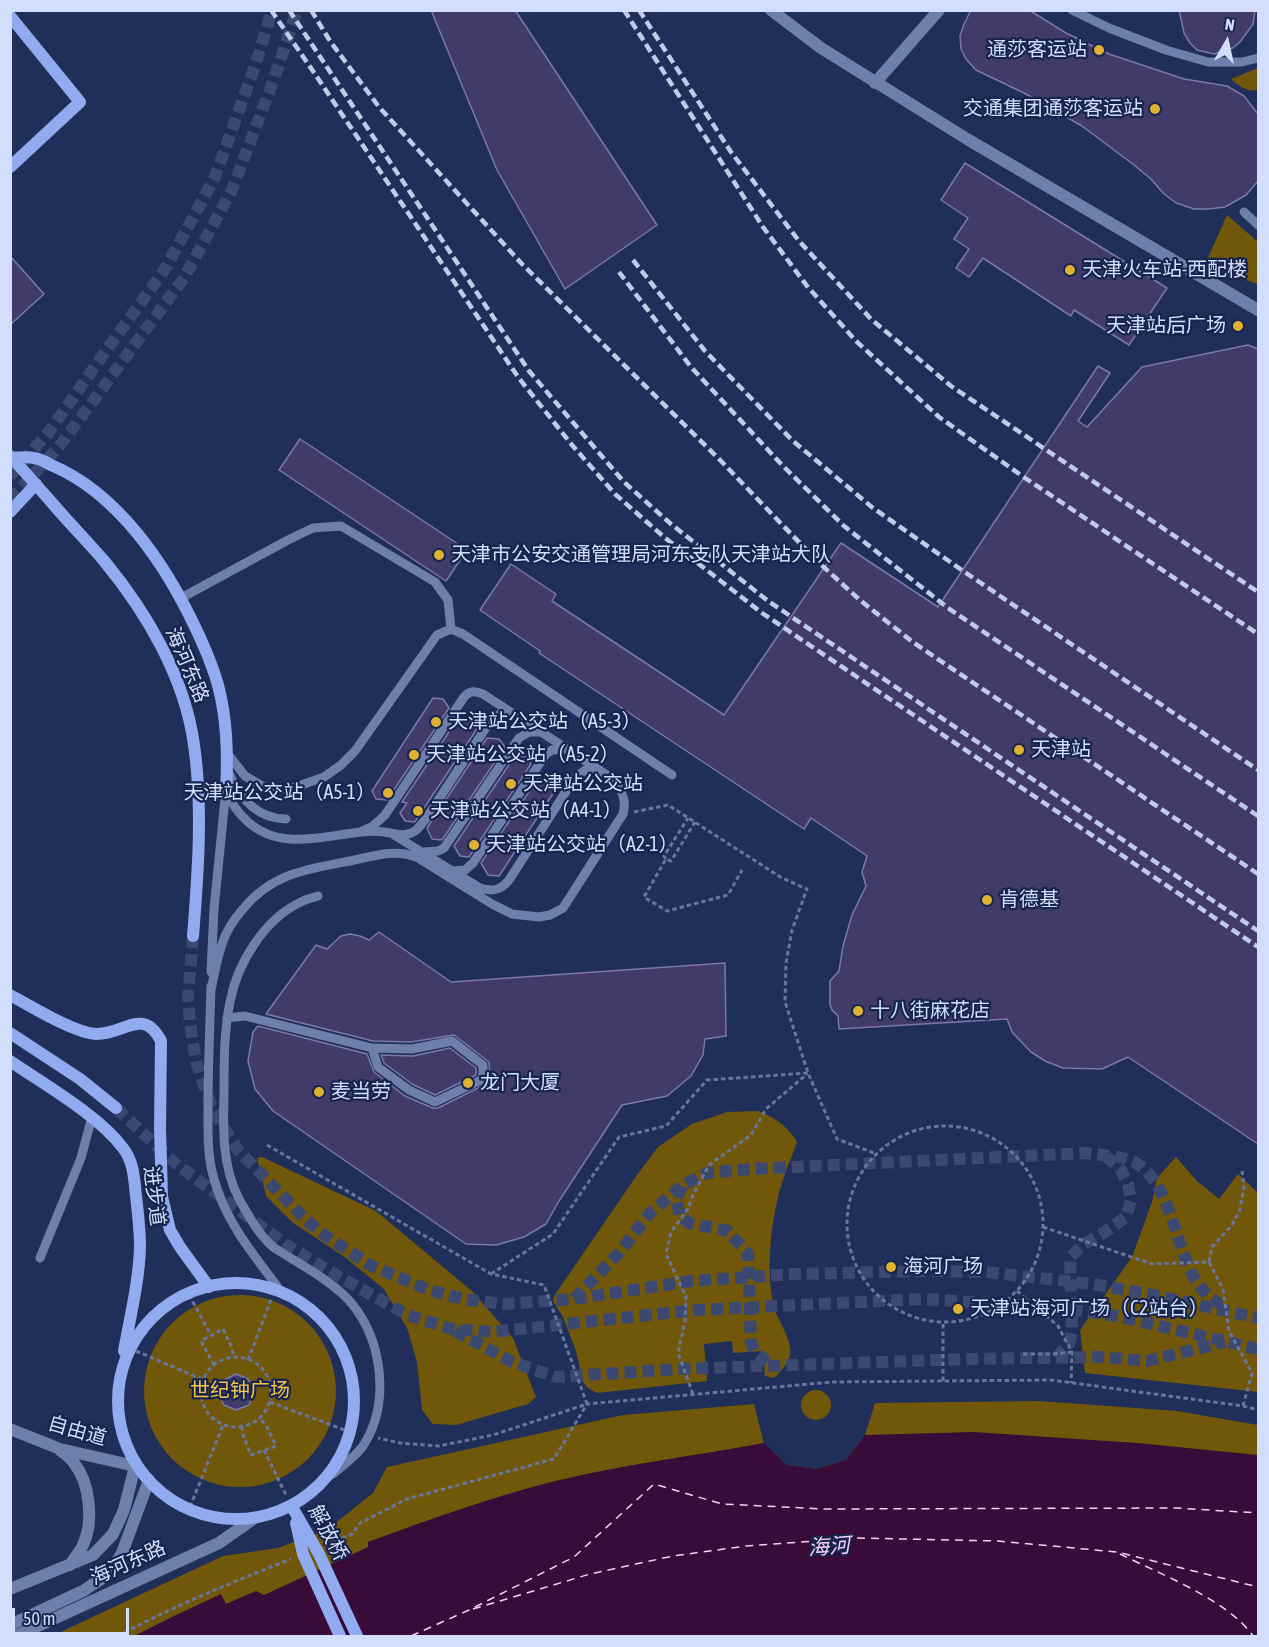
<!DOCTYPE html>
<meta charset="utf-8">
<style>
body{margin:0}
#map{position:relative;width:1269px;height:1647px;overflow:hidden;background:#202e5a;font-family:"Asap Condensed",sans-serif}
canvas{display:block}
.frame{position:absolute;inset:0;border:12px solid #d3dffa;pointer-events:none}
.north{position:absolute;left:1197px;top:12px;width:60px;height:60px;-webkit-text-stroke:4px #17244e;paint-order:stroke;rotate:9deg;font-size:16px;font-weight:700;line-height:24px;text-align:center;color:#d3dffa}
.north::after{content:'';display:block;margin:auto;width:21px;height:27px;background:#d3dffa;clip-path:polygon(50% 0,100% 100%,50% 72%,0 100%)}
.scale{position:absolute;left:12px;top:1608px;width:117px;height:27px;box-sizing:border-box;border:3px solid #d3dffa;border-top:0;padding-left:8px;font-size:18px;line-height:21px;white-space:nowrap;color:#d3dffa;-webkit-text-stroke:4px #17244e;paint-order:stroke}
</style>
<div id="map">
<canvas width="1269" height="1647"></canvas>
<div class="frame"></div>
<div class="north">N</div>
<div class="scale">50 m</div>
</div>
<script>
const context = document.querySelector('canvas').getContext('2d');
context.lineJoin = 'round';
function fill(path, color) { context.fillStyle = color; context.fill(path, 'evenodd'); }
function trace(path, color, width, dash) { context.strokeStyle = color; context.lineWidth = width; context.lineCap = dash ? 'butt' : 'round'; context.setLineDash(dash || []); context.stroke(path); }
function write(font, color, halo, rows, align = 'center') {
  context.font = font + ' "Asap Condensed","Noto Sans SC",sans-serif'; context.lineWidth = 4.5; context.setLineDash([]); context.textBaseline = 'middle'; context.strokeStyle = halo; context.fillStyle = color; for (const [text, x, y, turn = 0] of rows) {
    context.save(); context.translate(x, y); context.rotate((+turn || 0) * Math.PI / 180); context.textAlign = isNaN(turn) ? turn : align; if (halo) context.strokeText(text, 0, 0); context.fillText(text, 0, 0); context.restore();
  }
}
fill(new Path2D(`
 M1258,68V90C1247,92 1240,87 1231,79Z
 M1227,215L1258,242V284L1236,277L1207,260Z
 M758,1111C775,1117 788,1127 797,1142C794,1151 791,1159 787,1168C773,1206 767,1250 771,1291C772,1299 774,1310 778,1317C790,1344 800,1354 774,1378L765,1376L763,1351L733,1353L732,1341L704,1344L707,1381L597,1393L588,1388L583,1382L576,1351L563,1317L553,1301L554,1296L637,1175L658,1147L692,1124L727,1112Z
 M262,1157L376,1211L472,1291L513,1338L536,1397L528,1404L456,1425L433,1424L422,1410L417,1362L407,1328L384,1289L346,1258L292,1222L266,1196L257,1158Z
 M1176,1157L1197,1181L1219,1199L1238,1174L1258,1193V1392L1085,1373L1080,1330L1132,1257L1152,1202L1157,1178Z
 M144 1391a96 96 0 1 1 192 0a96 96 0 1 1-192 0Z
 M801 1405a15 15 0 1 1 30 0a15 15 0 1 1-30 0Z
 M1040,1401L1177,1411L1258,1425V1636H52L223,1556L278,1548L328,1529L373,1493L387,1467L623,1415L754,1404L764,1444L787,1465L817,1469L846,1460L865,1435L875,1403Z`), '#715709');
fill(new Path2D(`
 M974,1432L1137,1443L1258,1455V1636H134L174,1616L221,1594L226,1604L256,1591L264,1595L368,1547V1542C428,1520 489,1498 551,1482C621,1465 693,1456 764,1443L787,1465L817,1469L846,1460L865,1435Z`), '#380b38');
trace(new Path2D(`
 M1120,1554C1160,1574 1228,1600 1253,1636
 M473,1609L590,1574L673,1556L746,1546L857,1538L998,1541L1117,1552L1258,1587
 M411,1636L469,1610L574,1557L654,1484L722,1504L825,1509L1176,1508L1258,1513`), '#facef8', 1.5, [8, 6]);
const building = new Path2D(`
 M431,10H515L657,225L565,289L497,170Z
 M971,10H1029L1066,33L1109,54L1184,79L1227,86L1244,96L1258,114V181L1246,195L1225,207L1208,209H1194L1176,203L1163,193L1151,179L1134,165L1082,126L1026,94L976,70L966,59L961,49L960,36L964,24Z
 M1179,10H1255L1253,24L1240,42L1233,48L1214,54L1197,50L1190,43L1184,33Z
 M965,163L1167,288L1129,345L1074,310L1071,316L983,258L969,277L956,268L969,249L954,239L968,218L941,200Z
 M10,256L44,294L10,325Z
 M1248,345L1258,349V1144L1128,1057L1102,1069L1063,1068L1045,1061L1031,1052L1012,1032L1007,1019L839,1029L838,1016L832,1010L830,1005V981L839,971L843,946L852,915L866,886L862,872L867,856L811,818L804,829L539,653L540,651L480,610L511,564L556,594L552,601L724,715L841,543L938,607L1098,366L1110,373L1078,421L1087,427L1142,367Z
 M300,439L467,550L446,581L279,470Z
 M433,698L443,699L449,708L387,800L376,799L372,791Z
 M457,720L471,721L477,729L416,820L415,822L405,821L400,813L407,803L402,802Z
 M487,738L499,739L505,747L442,840L432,839L427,828Z
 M515,756L527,757L531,764L469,857L460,856L454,846Z
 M541,774L554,775L560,783L499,876L488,875L481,863Z
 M379,932L451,982L725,963L726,1036L705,1039L703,1055L691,1076L667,1096L622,1105L559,1201L546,1224L524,1237L496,1245L466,1244L273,1111L255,1089L248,1061L253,1032L258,1026L367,1054L374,1072L405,1096L433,1108H438L488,1083L490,1079L489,1062L454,1035L411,1042L373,1041L266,1014L316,945L327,949L341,936L350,934L360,936L369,940Z
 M450,1048L476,1068V1075L435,1095L412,1084L384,1063L381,1055L413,1056Z
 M236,1374L248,1379L254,1392L249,1405L236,1410L224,1405L218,1393L222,1381Z`);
fill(building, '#413b6a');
trace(building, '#7c78ac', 1.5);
trace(new Path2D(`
 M10,476L49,432L105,352L165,269L215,177L256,63L272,10
 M10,500L62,443L184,278L232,190L274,79L297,10
 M193,936L188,997L190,1023L196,1062L213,1111L238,1150L307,1221L326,1236L372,1266L429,1290L463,1299L504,1304L574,1299L691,1281L793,1274L928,1271L986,1272L1093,1284L1158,1296L1258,1318
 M116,1108L175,1163L285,1244L341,1278L408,1315L452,1329L492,1332L695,1310L922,1299L1054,1307L1117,1316L1258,1349
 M682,1186L676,1200L680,1215L689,1223L728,1231L748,1254L751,1343L755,1352L771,1365
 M574,1299L619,1253L650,1213L683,1185L707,1173L750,1169L1086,1153C1099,1155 1122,1156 1132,1161C1170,1177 1175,1248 1196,1281C1204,1293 1215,1302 1227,1309
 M455,1331L512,1362L556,1377L678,1369L968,1359L1100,1357L1147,1361L1225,1342
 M1056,1358L1070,1342L1072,1332L1070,1257L1084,1244L1105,1232L1126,1217L1131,1200L1128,1184L1121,1170L1107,1157`), '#3b4972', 12, [12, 6]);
trace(new Path2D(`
 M634,812L668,805L782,878L807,889L792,930L786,963L785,1002L808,1073L837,1139L874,1153
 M695,822L671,861L666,859L644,897L667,911L728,895L742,870
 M666,859L664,856L688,818
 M847 1224a98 98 0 1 1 196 0a98 98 0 1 1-196 0Z
 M267,1145L491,1274L544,1285L587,1404L493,1435L439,1446L400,1443L378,1438
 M1043,1227L1152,1264L1209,1262L1223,1289L1229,1331L1252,1373L1243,1406
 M1209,1262L1212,1247L1232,1225L1240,1210L1244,1186L1242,1171
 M491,1274L553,1234L619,1137L666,1126L707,1080L808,1073
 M1017,1291L1058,1326L1072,1352L1071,1383
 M189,1295L211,1335
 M136,1351L204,1380
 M1023,1354H1052L1072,1352
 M201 1392a35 35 0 1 1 70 0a35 35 0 1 1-70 0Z
 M248,1360L272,1297
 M214,1365L201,1341L223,1329L231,1346L234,1357
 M943,1381V1323
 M693,1394L678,1353L685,1321L686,1297L666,1254L671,1232L688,1209L693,1195L709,1165L751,1135L766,1109L807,1074
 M270,1402L350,1432
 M242,1426L243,1435L251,1455L276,1446L266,1425L259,1418
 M264,1450L287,1497
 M190,1507L223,1425
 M328,1544L352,1534L360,1523L407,1499L554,1459L587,1404L832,1382L1051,1380L1243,1406L1258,1410
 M118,1636C173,1606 233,1582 291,1559`), '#69769b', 3, [4.5, 3]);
trace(new Path2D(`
 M1072,10L1109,28L1166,50L1208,62H1242L1258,58
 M1244,212L1258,225
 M181,598L288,540L313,528L341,526L435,582L448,600L451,629
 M227,753L245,776L262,786L272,789H290L324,777L341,765L355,751L437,635L451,629L463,634L672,775
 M228,771C239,798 256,818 286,819
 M227,791C231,804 237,812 247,821C279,851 323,836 361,832C368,831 377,831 384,832C395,833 405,838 415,831C420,827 423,822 427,817L491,720L500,714H513
 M394,835L480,888C493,892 501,890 509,880L574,779L585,770H597
 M424,852L438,851L444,848L519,738L529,732H541
 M453,871L465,870L473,863L546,754L552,750L565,749
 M318,896C312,898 306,899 301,902C264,919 237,964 230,1002C224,1031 224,1063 224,1093C223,1129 222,1166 239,1199C248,1215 259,1235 273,1247C279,1251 286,1255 292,1259C312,1271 339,1287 353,1305C383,1343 390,1405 363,1446C355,1457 343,1465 333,1474
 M211,972L214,909L226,789
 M211,986C210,1026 208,1066 208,1106C208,1130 207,1156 214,1179C225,1220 252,1253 277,1286
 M211,990C214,975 217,959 222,944C226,932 234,919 243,909C272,873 308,869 350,861C373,856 397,848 418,858L492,904L512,914L539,917L550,915L563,908L623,814C627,799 622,788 610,777L483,694C475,691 470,690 464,697L385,815L373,826L360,832
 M227,1018L245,1016L372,1048L378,1067L409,1090L435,1102L483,1079V1065L452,1041L412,1049L372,1048
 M40,1258L81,1158L92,1117`), '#6e7fab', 9);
trace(new Path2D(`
 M771,10L821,48L967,139L1258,310
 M875,83L939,10
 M10,1429L60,1449L135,1466L124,1510L113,1534L93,1555L10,1589
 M60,1450C65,1454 71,1458 74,1463C90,1483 94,1522 83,1545C80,1552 74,1558 70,1565
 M10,1625L83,1591L110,1573L122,1553L149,1480
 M16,1636L219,1543L253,1519`), '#6e7fab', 12);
trace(new Path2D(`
 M10,16L80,102L10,167
 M10,456C25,472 39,488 53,504C70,524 88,542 105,562C147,613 185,678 194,745C203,807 198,874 193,936
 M11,458C19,458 27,456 34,458C40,459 46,462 51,465C118,493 166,565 196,629C205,648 214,669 219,689C227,721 228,756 226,789
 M10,512L36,484
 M10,995C31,1006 74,1033 96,1034C124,1035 143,1006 161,1041L160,1128L162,1197L170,1230L180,1247L209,1287
 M10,1033L80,1079L116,1108
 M10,1061C45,1085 98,1115 123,1148C134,1162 134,1179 136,1196C138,1213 140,1230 140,1247C139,1282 130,1317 124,1351
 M118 1401a118 118 0 1 1 236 0a118 118 0 1 1-236 0Z
 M292,1507L319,1554L357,1636
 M296,1523L303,1554L340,1636`), '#90abf0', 12);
trace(new Path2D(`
 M271,10L317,77L518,377L572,445L615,494L664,537L762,613L1258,947
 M289,10L529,371L624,482L671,524L768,601L1258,931
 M311,10L330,41L379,107L522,264L720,460L818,562L861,601L914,643L1258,874
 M624,10L763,227L807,286L856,341L939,417L1025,478L1258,634
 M639,10L731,152L799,241L871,319L951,386L1258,592
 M633,260L705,351L793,441L873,508L966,573L1258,770
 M619,272L691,367L782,465L844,526L948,608L1258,816`), '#bfcbe8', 4.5, [9, 4.5]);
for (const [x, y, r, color] of [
 [1099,50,6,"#deb133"],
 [1155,109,6,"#deb133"],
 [1070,270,6,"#deb133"],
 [1238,326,6,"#deb133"],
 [439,555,6,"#deb133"],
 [436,722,6,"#deb133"],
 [1019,750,6,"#deb133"],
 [414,755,6,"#deb133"],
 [511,784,6,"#deb133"],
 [388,793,6,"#deb133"],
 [418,811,6,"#deb133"],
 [474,845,6,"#deb133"],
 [987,900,6,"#deb133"],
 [858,1011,6,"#deb133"],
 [468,1083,6,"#deb133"],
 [319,1092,6,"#deb133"],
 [891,1267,6,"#deb133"],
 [958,1309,6,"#deb133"]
]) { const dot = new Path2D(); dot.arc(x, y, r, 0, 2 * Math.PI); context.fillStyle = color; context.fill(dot); trace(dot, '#17244e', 2); }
write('20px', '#d3dffa', '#17244e', [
 ["通莎客运站",1087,50,"right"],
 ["交通集团通莎客运站",1143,109,"right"],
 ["天津火车站-西配楼",1082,270],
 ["天津站后广场",1226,326,"right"],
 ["天津市公安交通管理局河东支队天津站大队",451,555],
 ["天津站公交站（A5-3）",448,722],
 ["天津站",1031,750],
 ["天津站公交站（A5-2）",426,755],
 ["天津站公交站",523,784],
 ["天津站公交站（A5-1）",376,793,"right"],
 ["天津站公交站（A4-1）",430,811],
 ["天津站公交站（A2-1）",486,845],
 ["肯德基",999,900],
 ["十八街麻花店",870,1011],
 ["龙门大厦",480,1083],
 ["麦当劳",331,1092],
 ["海河广场",903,1267],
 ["天津站海河广场（C2站台）",970,1309]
], 'left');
write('20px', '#d3dffa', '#17244e', [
 ["海河东路",187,665,67],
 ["进步道",154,1196,83],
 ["自由道",77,1431,16],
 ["解放桥",328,1533,62],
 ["海河东路",128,1563,-24]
]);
write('20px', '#f3c447', '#17244e', [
 ["世纪钟广场",240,1391]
]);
write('italic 21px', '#facef8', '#17244e', [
 ["海河",829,1547,-4]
]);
</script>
